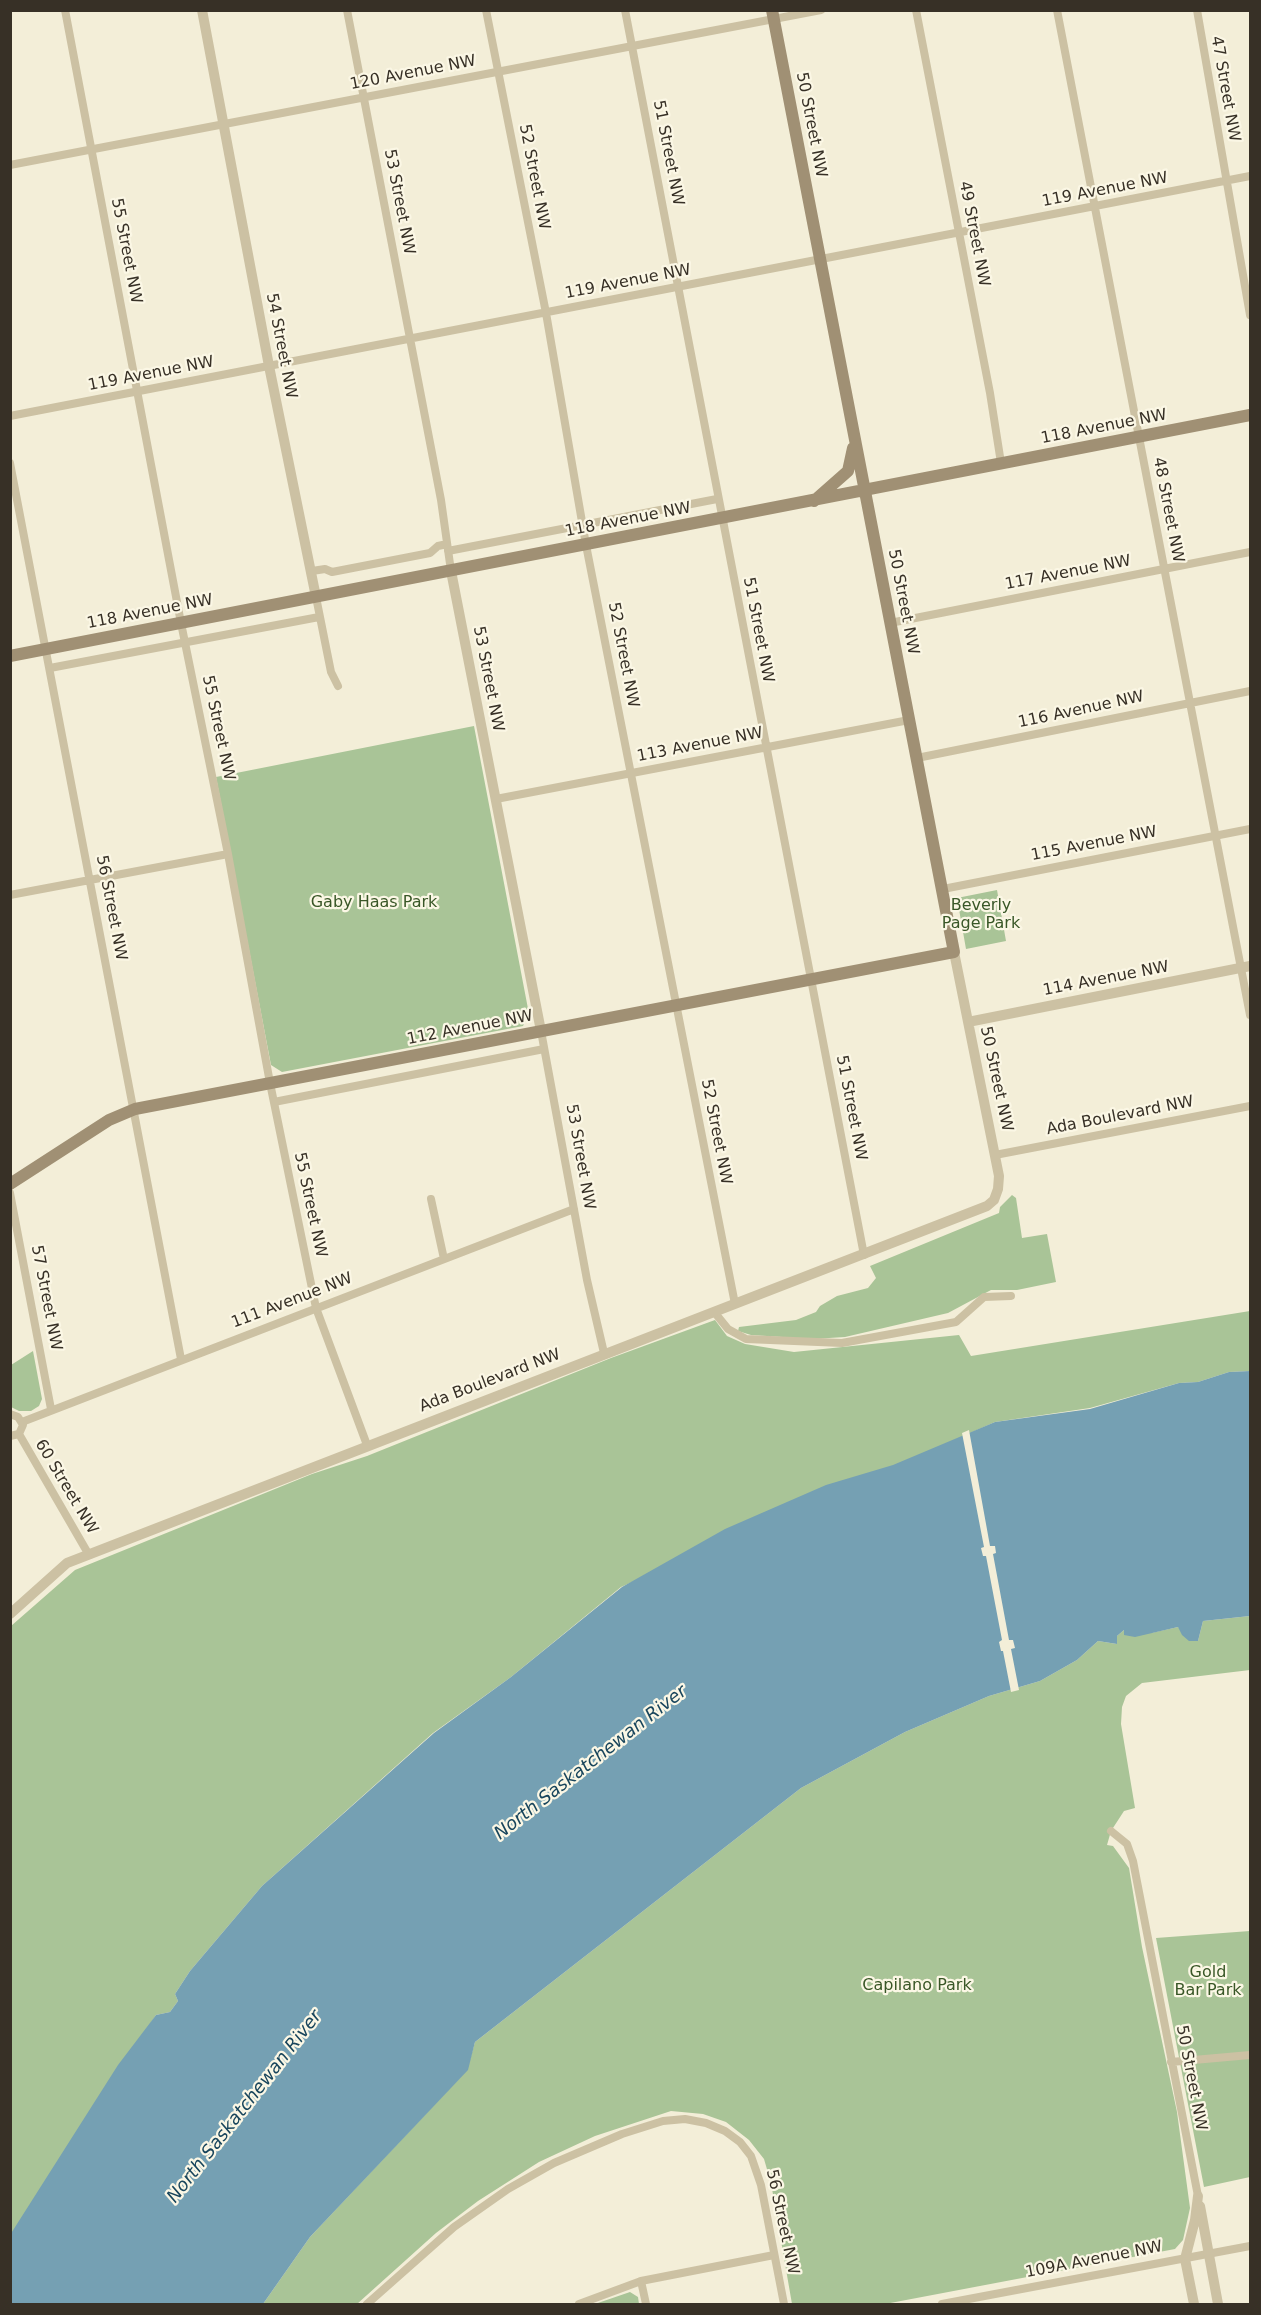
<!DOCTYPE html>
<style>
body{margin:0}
#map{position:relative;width:1261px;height:2315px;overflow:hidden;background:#f3eed8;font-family:"DejaVu Sans",sans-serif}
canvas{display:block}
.frame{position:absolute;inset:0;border:12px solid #373026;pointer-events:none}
</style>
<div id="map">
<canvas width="1261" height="2315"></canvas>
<div class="frame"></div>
</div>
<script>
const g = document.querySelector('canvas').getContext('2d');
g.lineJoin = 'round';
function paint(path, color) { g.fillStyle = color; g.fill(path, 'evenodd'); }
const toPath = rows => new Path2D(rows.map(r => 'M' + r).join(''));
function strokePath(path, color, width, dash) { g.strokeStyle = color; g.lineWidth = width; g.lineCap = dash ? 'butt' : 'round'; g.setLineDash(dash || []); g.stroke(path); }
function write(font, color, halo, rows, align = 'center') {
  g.font = font + ' "DejaVu Sans",sans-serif'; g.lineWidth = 4.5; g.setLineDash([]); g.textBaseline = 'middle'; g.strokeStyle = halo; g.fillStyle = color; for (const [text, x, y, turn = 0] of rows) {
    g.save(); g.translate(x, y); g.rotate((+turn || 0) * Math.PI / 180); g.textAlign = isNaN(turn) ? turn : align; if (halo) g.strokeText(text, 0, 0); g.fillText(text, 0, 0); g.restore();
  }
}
paint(toPath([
 [474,726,529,1014,523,1026,282,1072,271,1065,216,777],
 [997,890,1006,941,966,949,957,898],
 [1012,1195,1016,1198,1022,1238,1047,1234,1056,1282,1017,1290,991,1290,948,1313,845,1337,813,1339,751,1335,738,1331,739,1327,796,1320,816,1312,820,1306,837,1296,868,1288,876,1278,870,1266,999,1213,1000,1207],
 [1250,1311,1250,1371,1229,1372,1198,1382,1179,1383,1090,1408,995,1422,621,1587,511,1677,433,1733,262,1886,190,1971,175,1994,178,2001,170,2012,156,2015,11,2235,11,1626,75,1570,312,1474,367,1456,611,1358,715,1320,727,1336,745,1344,794,1352,959,1335,971,1356],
 [33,1351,42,1399,39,1406,31,1411,19,1411,11,1407,11,1365],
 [1250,1616,1250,1670,1142,1683,1126,1696,1122,1707,1121,1724,1135,1808,1124,1811,1111,1831,1107,1845,1113,1846,1129,1868,1142,1947,1177,2112,1190,2208,1183,2240,1175,2249,885,2304,792,2304,771,2183,764,2159,749,2140,726,2122,703,2114,671,2111,595,2136,539,2162,478,2201,436,2233,357,2304,263,2304,310,2237,467,2070,475,2042,801,1788,905,1732,989,1696,1040,1681,1077,1660,1098,1641,1117,1644,1117,1636,1124,1630,1151,1633,1178,1627,1198,1641,1203,1621],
 [1250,1931,1250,2177,1204,2187,1156,1938],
 [630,2292,638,2297,639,2304,595,2304]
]), '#a9c497');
paint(toPath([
 [1250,1371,1250,1616,1203,1621,1198,1641,1189,1641,1182,1635,1178,1627,1135,1637,1124,1635,1124,1630,1117,1636,1117,1644,1098,1641,1077,1660,1040,1681,989,1696,905,1732,801,1788,475,2042,468,2070,310,2237,263,2304,11,2304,10,2235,118,2065,156,2015,170,2012,178,2001,175,1994,190,1971,262,1886,434,1733,511,1677,622,1587,725,1529,826,1485,893,1465,995,1422,1090,1409,1179,1383,1198,1382,1229,1372]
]), '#75a0b3');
paint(toPath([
 [969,1430,990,1546,995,1546,996,1553,993,1554,1009,1640,1013,1640,1015,1648,1011,1649,1019,1690,1011,1692,1003,1651,1001,1651,999,1642,1002,1640,986,1556,983,1556,981,1548,984,1547,962,1433]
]), '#f3eed8');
strokePath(toPath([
 [65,10,181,623,228,854,270,1083,316,1308,367,1445],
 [347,10,441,500,451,571],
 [486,10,546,313,586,545,735,1304],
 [625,10,864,1255],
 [916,10,990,393,1001,463],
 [1057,10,1250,1015],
 [1197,10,1250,315],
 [10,165,821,10],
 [10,416,1250,176],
 [10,463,181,1359],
 [448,551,717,499],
 [312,571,325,569,332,572,430,553,438,546,447,544],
 [316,597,331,672,338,686],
 [890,623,1250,552],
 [50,668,319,617],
 [917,758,1250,691],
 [496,799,909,720],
 [943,889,1250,829],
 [10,895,228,854],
 [541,1031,587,1280,604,1353],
 [274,1102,544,1049],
 [995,1155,1250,1106],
 [10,1193,51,1409],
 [431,1199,444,1259],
 [715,1313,728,1329,746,1339,842,1343,956,1322,984,1297,1011,1296],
 [10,1414,18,1417,23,1425,19,1434,10,1436],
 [22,1422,574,1209],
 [19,1434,89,1555],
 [1111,1831,1127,1844,1133,1861,1198,2196],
 [1171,2062,1250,2055],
 [641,2281,646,2304],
 [367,2304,454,2227,508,2189,554,2163,622,2134,663,2121,685,2119,706,2123,725,2131,740,2142,751,2156,761,2185,784,2304],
 [579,2304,641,2281,774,2255],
 [942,2304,1250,2246]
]), '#ccc1a3', 8);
strokePath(toPath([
 [202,10,269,366,316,597],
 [451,571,541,1031],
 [968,1022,1250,966],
 [10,1614,67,1563,987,1206,994,1200,998,1189,999,1176,954,952],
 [1200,2206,1218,2304],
 [1194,2304,1185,2259,1195,2220,1198,2196]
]), '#ccc1a3', 10);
strokePath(toPath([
 [814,501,848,471,853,448],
 [10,656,1250,415],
 [10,1184,109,1120,135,1109,954,952,772,10]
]), '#a09074', 12);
write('16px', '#373026', '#fbf7e5', [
 ["120 Avenue NW",413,73,-11],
 ["47 Street NW",1225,89,80],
 ["50 Street NW",811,125,79],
 ["51 Street NW",668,153,79],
 ["52 Street NW",534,177,79],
 ["119 Avenue NW",1105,190,-11],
 ["53 Street NW",399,202,79],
 ["49 Street NW",974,234,79],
 ["55 Street NW",126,251,79],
 ["119 Avenue NW",628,282,-11],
 ["54 Street NW",281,346,79],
 ["119 Avenue NW",151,374,-11],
 ["118 Avenue NW",1104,427,-11],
 ["48 Street NW",1168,510,79],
 ["118 Avenue NW",628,520,-11],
 ["117 Avenue NW",1068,573,-11],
 ["50 Street NW",903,602,79],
 ["118 Avenue NW",150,612,-11],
 ["51 Street NW",758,630,79],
 ["52 Street NW",623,655,79],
 ["53 Street NW",488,679,79],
 ["116 Avenue NW",1081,710,-12],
 ["55 Street NW",218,728,78],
 ["113 Avenue NW",700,745,-11],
 ["115 Avenue NW",1094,844,-11],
 ["56 Street NW",111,908,79],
 ["114 Avenue NW",1106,979,-11],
 ["112 Avenue NW",470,1028,-11],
 ["50 Street NW",996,1079,78],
 ["51 Street NW",851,1108,79],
 ["Ada Boulevard NW",1120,1116,-11],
 ["52 Street NW",716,1132,79],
 ["53 Street NW",580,1157,80],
 ["55 Street NW",310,1205,78],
 ["57 Street NW",46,1298,79],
 ["111 Avenue NW",292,1301,-21],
 ["Ada Boulevard NW",490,1381,-21],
 ["60 Street NW",66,1487,59],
 ["50 Street NW",1191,2078,79],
 ["56 Street NW",782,2222,78],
 ["109A Avenue NW",1094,2260,-11]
]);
write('16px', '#395727', '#fbf7e5', [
 ["Gaby Haas Park",374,903],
 ["Beverly",981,906],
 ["Page Park",981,924],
 ["Gold",1208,1973],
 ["Bar Park",1208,1991],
 ["Capilano Park",917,1986]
]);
write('italic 18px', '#18455c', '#fbf7e5', [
 ["North Saskatchewan River",591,1763,-38],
 ["North Saskatchewan River",245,2107,-52]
]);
</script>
